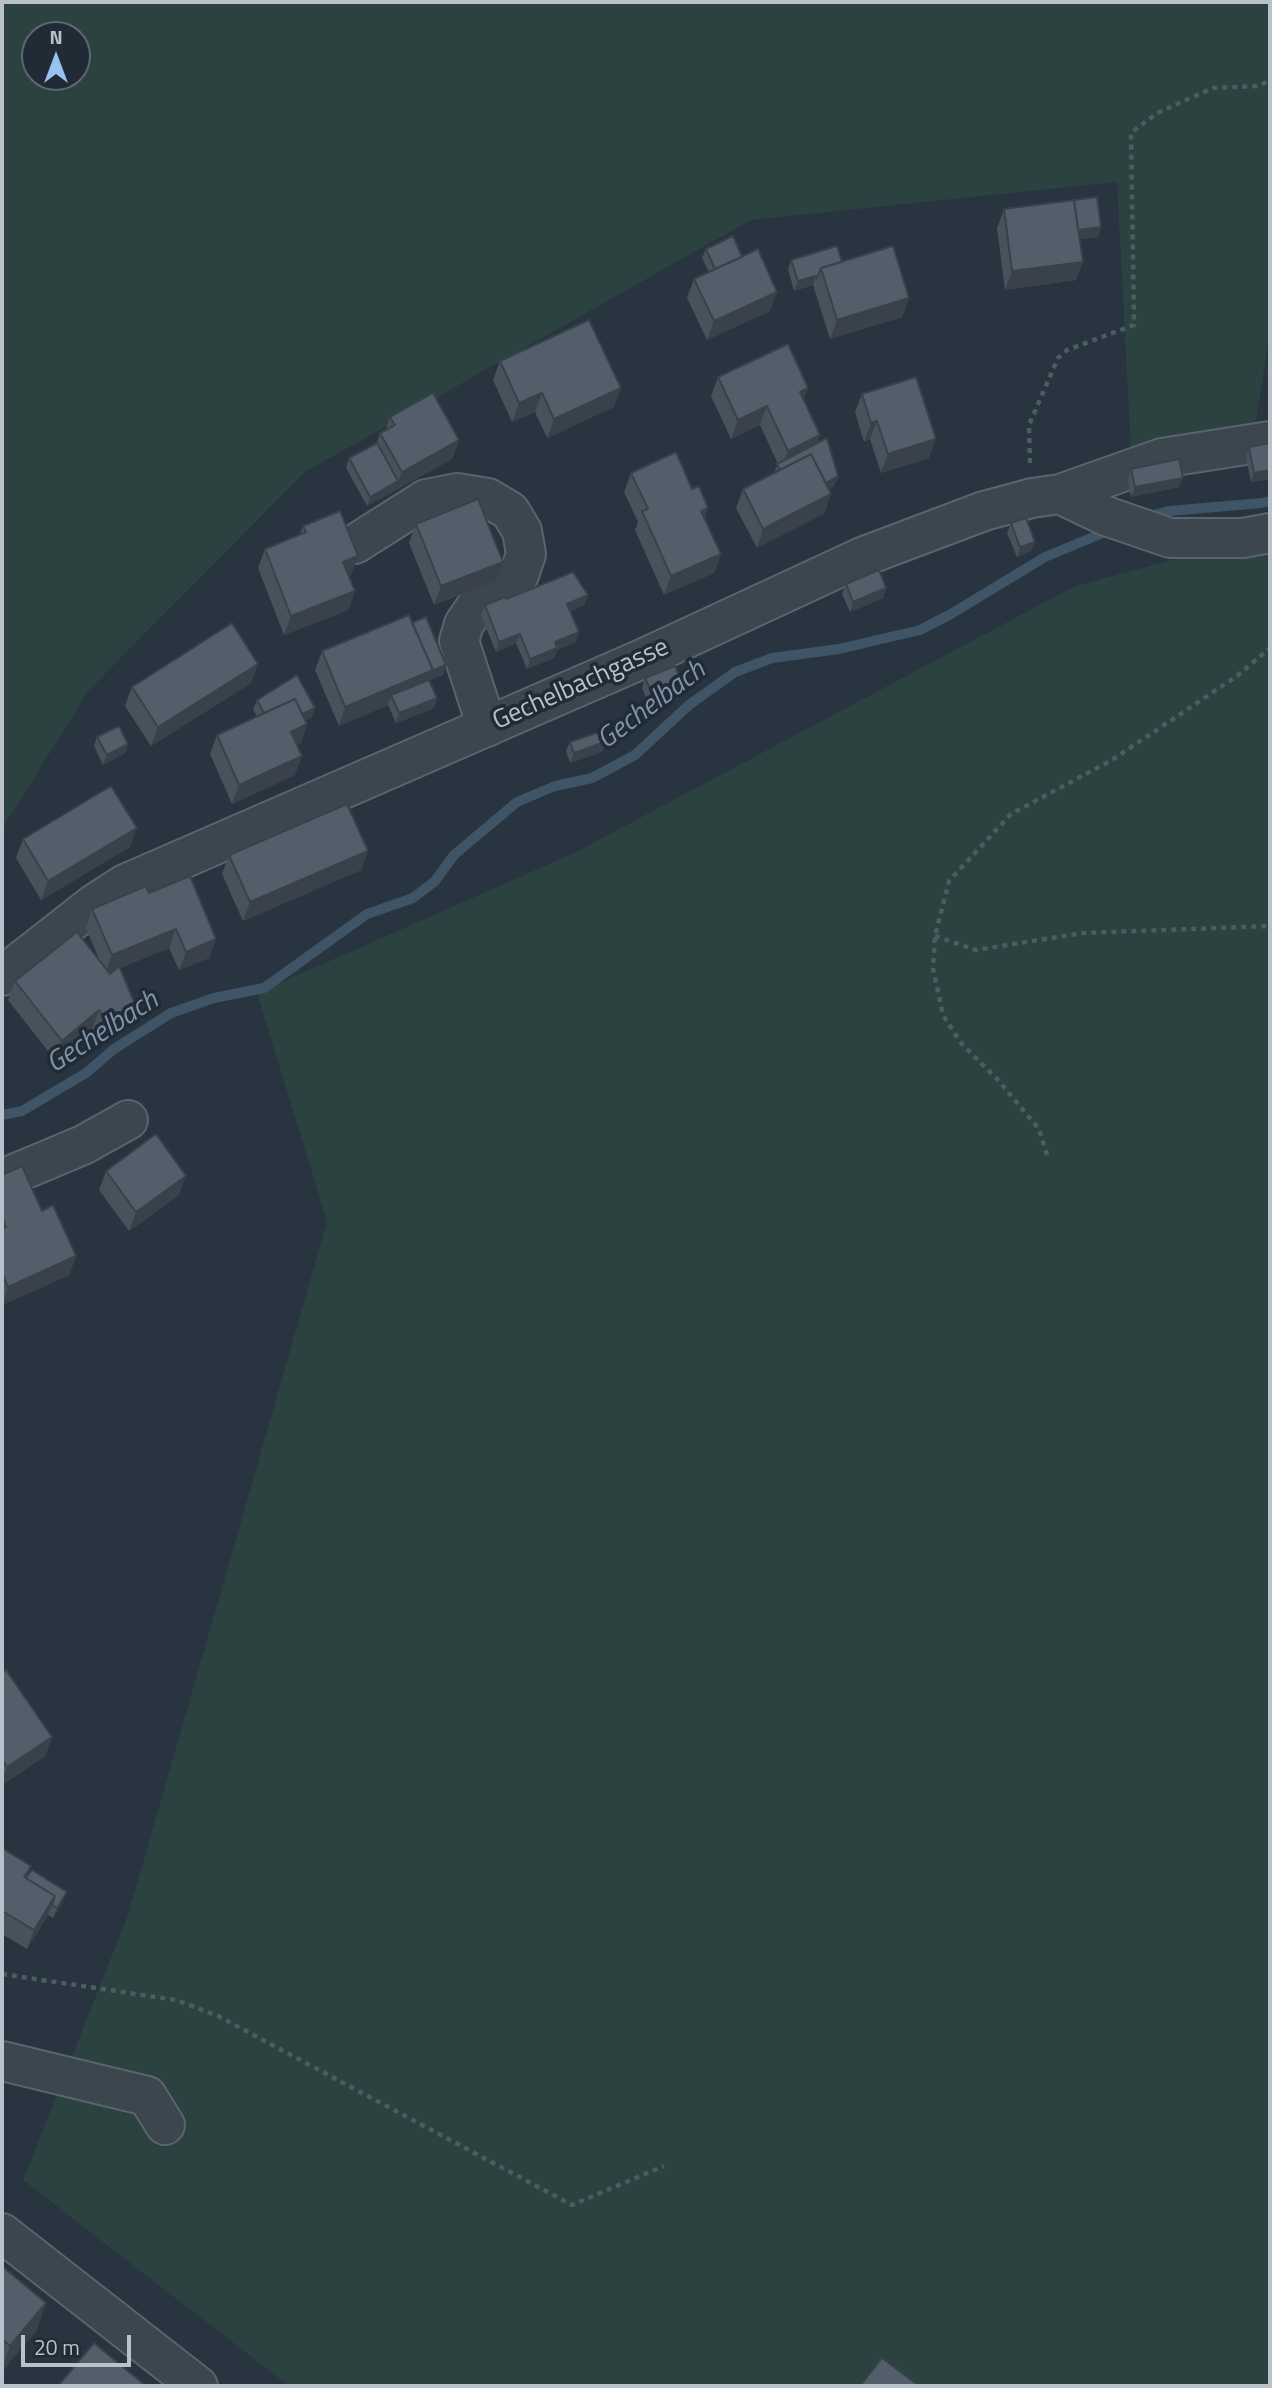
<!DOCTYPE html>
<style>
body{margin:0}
#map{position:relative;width:1272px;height:2388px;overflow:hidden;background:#28343f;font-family:"Titillium Web",sans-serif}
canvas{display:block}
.frame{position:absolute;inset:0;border:4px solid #b9c1ca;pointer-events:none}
.north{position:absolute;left:21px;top:21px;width:70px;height:70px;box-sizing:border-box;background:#212b35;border:2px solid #5e6771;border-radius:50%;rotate:0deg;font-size:19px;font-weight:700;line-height:28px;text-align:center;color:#b9c1ca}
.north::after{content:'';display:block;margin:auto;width:24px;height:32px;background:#98c2f0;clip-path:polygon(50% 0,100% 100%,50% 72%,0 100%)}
.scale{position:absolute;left:21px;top:2335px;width:110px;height:32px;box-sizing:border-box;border:4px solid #b9c1ca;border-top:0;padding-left:9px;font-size:21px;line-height:24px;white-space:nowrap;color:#b9c1ca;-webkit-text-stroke:5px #212b35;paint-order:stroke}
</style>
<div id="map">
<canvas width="1272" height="2388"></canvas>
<div class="frame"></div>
<div class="north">N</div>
<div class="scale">20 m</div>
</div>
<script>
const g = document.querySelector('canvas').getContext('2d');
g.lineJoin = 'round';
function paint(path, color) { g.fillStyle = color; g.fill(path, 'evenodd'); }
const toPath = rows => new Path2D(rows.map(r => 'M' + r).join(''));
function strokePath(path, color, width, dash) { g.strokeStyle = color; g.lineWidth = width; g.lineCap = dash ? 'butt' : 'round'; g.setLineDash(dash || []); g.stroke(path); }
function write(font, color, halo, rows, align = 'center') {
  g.font = font + ' "Titillium Web",sans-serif'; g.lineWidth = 7; g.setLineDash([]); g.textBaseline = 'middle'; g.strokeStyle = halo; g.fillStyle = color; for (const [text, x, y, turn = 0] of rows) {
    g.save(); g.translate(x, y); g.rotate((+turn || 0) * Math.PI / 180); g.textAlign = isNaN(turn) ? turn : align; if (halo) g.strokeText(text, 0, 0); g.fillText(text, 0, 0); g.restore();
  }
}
paint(toPath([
 [2,2,1270,2,1270,333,1255,426,1131,451,1117,182,751,220,305,472,89,690,2,829],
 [35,35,77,35,77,77,35,77],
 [1270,534,1270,2386,289,2386,23,2180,128,1915,327,1222,257,993,574,853,1075,586]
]), '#2b4241');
strokePath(toPath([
 [1145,518,1169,511,1262,503,1270,501],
 [2,1115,22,1111,86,1073,114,1049,171,1013,214,998,264,988,367,914,413,898,435,881,454,855,517,802,555,786,592,778,635,755,689,705,735,672,772,658,839,649,920,630,951,614,1045,557,1110,530]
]), '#405467', 10);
const minor = toPath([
 [1060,494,1106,516,1170,538,1243,538,1270,533],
 [355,544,426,499,457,493,488,498,510,511,522,531,526,554,519,575,505,587,477,605,464,624,459,641,487,727],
 [2,976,94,904,125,884,642,659,862,557,984,511,1032,498,1060,494,1162,458,1270,441],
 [2,1179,83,1145,128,1120],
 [2,2061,147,2096,165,2125],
 [2,2233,198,2386]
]);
strokePath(minor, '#5a646d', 42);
strokePath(toPath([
 [1030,463,1029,425,1058,358,1067,350,1134,325,1131,133,1157,113,1213,88,1257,86,1270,81],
 [935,936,976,950,1083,933,1270,926],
 [1047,1155,1039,1129,998,1080,961,1043,943,1015,933,969,935,936,949,881,1011,814,1112,760,1237,676,1270,648],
 [2,1974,176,2000,218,2016,572,2205,664,2166]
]), '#4a5e5f', 4.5, [5, 5]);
strokePath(minor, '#3c464f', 38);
paint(toPath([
 [1004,209,1098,237,1079,239,1076,280,1005,290,997,228],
 [706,249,742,257,770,311,707,340,687,298,694,279,709,272,702,258],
 [791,260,842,262,909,298,902,317,830,339,813,285,794,291,788,269],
 [500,361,614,407,547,438,535,412,512,422,493,380],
 [718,377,803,400,816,444,838,476,834,486,829,489,825,513,757,548,736,508,743,489,774,472,778,464,760,425,731,439,711,396],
 [862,394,929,458,881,473,870,439,864,442,855,412],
 [390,417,459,440,452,459,367,506,346,468,349,458,377,443,380,433,385,431],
 [1270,443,1270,479,1251,482,1246,457,1249,447],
 [1131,469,1179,487,1131,497,1128,479],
 [631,473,692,489,708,508,704,519,721,554,714,573,664,595,635,530,638,522,624,492],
 [1011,523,1031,551,1017,557,1007,533],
 [416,524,496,581,434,605,409,543],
 [303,526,358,556,351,575,349,575,355,591,348,610,284,635,258,568,265,549,300,534],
 [846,584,886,588,883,598,850,612,842,594],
 [588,595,584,605,570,611,579,632,575,642,557,650,554,658,527,669,516,643,496,652,481,615,485,605,506,599],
 [412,623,446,665,443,675,429,680,437,698,434,708,396,723,388,705,339,726,315,670,322,651],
 [258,664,251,683,151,746,125,706,132,687],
 [645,678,684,688,681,697,651,710,642,688],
 [257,700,315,708,311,718,306,720,307,724,301,743,297,745,295,775,232,804,210,754,217,735,257,716,253,710],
 [97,737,128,744,125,753,103,765,94,746],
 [570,742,605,742,602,752,570,763,566,751],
 [23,839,130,847,41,900,16,858],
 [368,851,361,870,243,921,222,874,229,855],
 [149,893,216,939,209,958,179,970,169,948,120,968,135,1004,128,1023,101,1044,92,1029,55,1060,8,1000,15,981,99,959,86,928,92,909],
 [106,1171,179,1195,129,1231,99,1190],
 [2,1175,42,1211,76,1256,69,1275,2,1305],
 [2,1673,52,1737,45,1756,2,1785],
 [2,1848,31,1866,27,1877,63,1901,53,1918,48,1915,27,1949,2,1934],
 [2,2266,46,2303,36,2331,2,2371]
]), '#47525b');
paint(toPath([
 [1101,227,1098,237,1070,241,1074,231],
 [1083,262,1076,280,1005,290,1012,271],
 [816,276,813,285,794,291,798,281],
 [777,292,770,311,707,340,714,321],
 [909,298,902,317,830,339,837,320],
 [621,388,614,407,547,438,554,419],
 [808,388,801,407,800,392],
 [542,393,535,412,512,422,519,403],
 [767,406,760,425,731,439,738,420],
 [877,421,870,439,864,442,871,423],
 [820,435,813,454,781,470,788,451],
 [936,439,929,458,881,473,888,454],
 [459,440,452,459,367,506,370,497,398,481,402,472],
 [1270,470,1270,479,1251,482,1254,473],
 [838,476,834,486,816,496,819,486],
 [1183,478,1179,487,1131,497,1135,487],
 [831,494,825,513,757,548,763,529],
 [708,508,702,527,701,511],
 [1035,542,1031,551,1017,557,1020,547],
 [721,554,714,573,664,595,671,576],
 [358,556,351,575,336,581,343,562],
 [503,562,496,581,434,605,441,586],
 [886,588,883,598,850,612,853,602],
 [355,591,348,610,284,635,291,616],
 [588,595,584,605,564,613,567,604],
 [579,632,575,642,557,650,554,658,527,669,530,659,555,642],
 [520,634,516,643,496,652,499,642],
 [258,664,251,683,151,746,158,727],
 [446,665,443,675,391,695,388,705,339,726,345,707],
 [684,688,681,697,651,710,655,700],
 [437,698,434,708,396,723,399,713],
 [315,708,311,718,293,726,296,717],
 [307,724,301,743,284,751,291,732],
 [605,742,602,752,570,763,574,753],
 [128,744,125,753,103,765,107,755],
 [302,756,295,775,232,804,239,785],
 [137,828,130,847,41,900,48,881],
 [368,851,361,870,243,921,250,902],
 [176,929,169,948,105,974,112,955],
 [216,939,209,958,179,970,186,952],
 [135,1004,128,1023,101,1044,108,1025],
 [99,1010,92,1029,55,1060,62,1041],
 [186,1176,179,1195,129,1231,136,1212],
 [76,1256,69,1275,2,1305,8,1287],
 [52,1737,45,1756,2,1785,2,1781,7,1767],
 [67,1892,63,1901,53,1918,57,1908],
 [55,1896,48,1915,27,1949,34,1930],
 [46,2303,36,2331,2,2371,2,2368,10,2346]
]), '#39424a');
const building = toPath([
 [1097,197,1101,227,1078,230,1074,200,1097,197],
 [1074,200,1083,262,1012,271,1004,209,1074,200],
 [733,236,742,257,715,269,706,249,733,236],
 [837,246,842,262,821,268,817,278,816,276,798,281,791,260,837,246],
 [893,246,909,298,837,320,821,268,893,246],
 [758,249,777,292,714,321,694,279,758,249],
 [589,320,621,388,554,419,542,393,519,403,500,361,589,320],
 [788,344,808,388,800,392,820,435,788,451,767,406,738,420,718,377,788,344],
 [916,377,936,439,888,454,877,421,871,423,862,394,916,377],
 [433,393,459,440,402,472,380,433,395,425,390,417,433,393],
 [827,438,838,476,826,483,811,454,780,470,777,464,827,438],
 [377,443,398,481,370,497,349,458,377,443],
 [1270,443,1270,470,1254,473,1249,447,1270,443],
 [676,452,692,489,699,486,708,508,701,511,721,554,671,576,642,511,648,509,631,473,676,452],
 [811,454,831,494,763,529,743,489,811,454],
 [1179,459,1183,478,1135,487,1131,469,1179,459],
 [478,499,503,562,441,586,416,524,478,499],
 [340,511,358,556,343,562,355,591,291,616,265,549,306,532,303,526,340,511],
 [1026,518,1035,542,1020,547,1011,523,1026,518],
 [879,570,886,588,853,602,846,584,879,570],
 [573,572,588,595,567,604,579,632,555,642,557,648,530,659,520,634,499,642,485,605,505,597,506,599,573,572],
 [409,615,433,670,345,707,322,651,409,615],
 [426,617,446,665,427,673,433,670,412,623,426,617],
 [232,623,258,664,158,727,132,687,232,623],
 [675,666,684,688,655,700,645,678,675,666],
 [297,675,315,708,302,714,295,699,264,713,257,700,297,675],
 [429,680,437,698,399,713,391,695,429,680],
 [295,699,307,724,291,732,302,756,239,785,217,735,295,699],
 [119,726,128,744,107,755,97,737,119,726],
 [602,731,605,742,574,753,570,742,602,731],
 [111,786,137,828,48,881,23,839,111,786],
 [347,804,368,851,250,902,229,855,347,804],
 [190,876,216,939,186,952,176,929,112,955,92,909,146,886,149,893,190,876],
 [77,932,110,974,119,966,135,1004,108,1025,99,1010,62,1041,15,981,77,932],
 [156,1134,186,1176,136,1212,106,1171,156,1134],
 [22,1166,42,1211,53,1205,76,1256,8,1287,2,1273,2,1229,6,1227,2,1217,2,1175,22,1166],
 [6,1670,52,1737,7,1767,2,1759,2,1673,6,1670],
 [2,1848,31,1866,24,1877,55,1896,34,1930,4,1912,2,1915,2,1848],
 [32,1870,67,1892,57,1908,52,1905,55,1896,26,1878,32,1870],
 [2,2266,46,2303,10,2346,2,2339,2,2266],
 [94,2343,146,2386,58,2386,94,2343],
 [882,2358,919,2386,860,2386,882,2358]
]);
paint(building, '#525f6a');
strokePath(building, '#39424a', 2);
write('26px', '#b9c1ca', '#212b35', [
 ["Gechelbachgasse",581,685,-24]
]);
write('italic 28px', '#7c94aa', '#212b35', [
 ["Gechelbach",652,706,-37],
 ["Gechelbach",103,1033,-33]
]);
</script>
